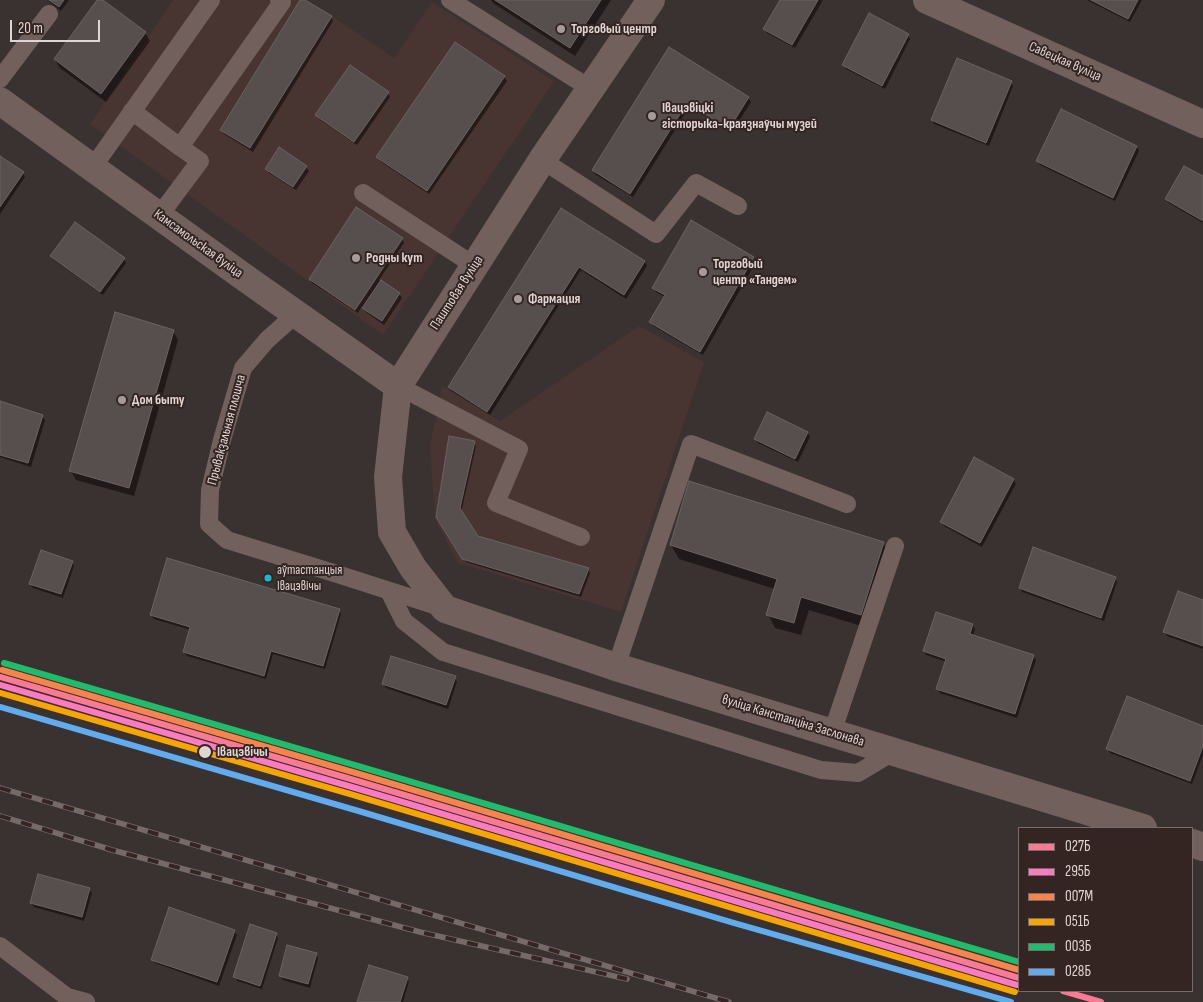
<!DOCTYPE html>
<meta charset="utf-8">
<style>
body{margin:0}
#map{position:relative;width:1203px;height:1002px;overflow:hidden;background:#3a3230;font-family:"Sofia Sans Condensed",sans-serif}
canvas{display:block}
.legend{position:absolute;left:1018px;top:827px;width:175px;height:165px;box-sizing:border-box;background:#342522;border:1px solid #786b69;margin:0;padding:6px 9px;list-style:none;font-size:15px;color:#dfd5d3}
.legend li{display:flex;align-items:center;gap:10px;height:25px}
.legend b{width:25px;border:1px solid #786b69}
.scale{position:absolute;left:10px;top:20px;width:90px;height:22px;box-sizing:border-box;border:2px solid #dfd5d3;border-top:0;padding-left:6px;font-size:15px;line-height:18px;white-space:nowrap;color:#dfd5d3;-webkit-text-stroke:4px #342522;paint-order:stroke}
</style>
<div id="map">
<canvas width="1203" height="1002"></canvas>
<ul class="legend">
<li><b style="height:6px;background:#fe7a93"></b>027Б</li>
<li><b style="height:6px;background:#fe7ac1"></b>295Б</li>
<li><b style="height:6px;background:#f8844c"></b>007М</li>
<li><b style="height:6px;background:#f7a600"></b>051Б</li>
<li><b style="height:6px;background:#20bc6c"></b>003Б</li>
<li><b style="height:6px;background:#60acee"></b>028Б</li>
</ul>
<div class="scale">20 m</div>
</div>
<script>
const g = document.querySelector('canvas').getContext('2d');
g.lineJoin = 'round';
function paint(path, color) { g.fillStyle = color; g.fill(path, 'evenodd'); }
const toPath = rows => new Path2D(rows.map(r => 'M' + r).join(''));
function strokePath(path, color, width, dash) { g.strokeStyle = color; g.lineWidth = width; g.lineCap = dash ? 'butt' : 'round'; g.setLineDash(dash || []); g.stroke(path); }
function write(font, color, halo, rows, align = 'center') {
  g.font = font + ' "Sofia Sans Condensed",sans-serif'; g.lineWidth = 4; g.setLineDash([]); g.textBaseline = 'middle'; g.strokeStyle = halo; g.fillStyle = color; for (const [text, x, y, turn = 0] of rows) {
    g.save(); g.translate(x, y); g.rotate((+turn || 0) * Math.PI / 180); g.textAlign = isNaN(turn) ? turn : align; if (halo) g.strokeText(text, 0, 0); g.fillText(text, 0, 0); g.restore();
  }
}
paint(toPath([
 [173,0,305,0,332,16,394,58,432,2,554,81,383,335,90,124],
 [639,326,704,362,621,612,458,563,435,519,430,446,442,386,500,421]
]), '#483430');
paint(toPath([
 [47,0,69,0,61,11],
 [98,0,100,0,145,33,150,41,106,102,60,68,55,60],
 [302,0,331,17,333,21,253,152,224,134,221,130],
 [491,0,611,0,575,56,493,3],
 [781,0,823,0,795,48,767,33,765,29],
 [1087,0,1142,0,1130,22],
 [908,35,910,39,885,89,846,69,844,65],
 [669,48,748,98,751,102,732,132,690,106,633,197,596,175,593,171],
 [504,77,507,81,429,194,380,161,378,157],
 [1011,82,1013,86,989,146,934,124,932,120],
 [388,93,390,97,357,145,319,119,317,115],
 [1062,111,1137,147,1139,151,1115,201,1040,165,1038,161],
 [0,158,23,173,25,177,0,214],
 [306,167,309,171,296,190,269,173,266,169],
 [1203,178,1203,223,1169,203,1166,199],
 [561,209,645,262,647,266,626,299,581,270,490,415,452,391,449,387],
 [691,222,754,258,756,262,703,355,653,326,651,322,665,297,656,292,654,288],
 [402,239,404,243,379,280,399,293,402,298,384,325,366,312,362,306,358,313,312,283,310,279],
 [52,256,124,259,126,263,103,295,54,260],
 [173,331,178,340,134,496,76,480,71,471],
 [0,403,42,416,45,420,31,467,0,457],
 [768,414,808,433,810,437,798,462,758,443,756,439],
 [474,442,476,446,461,513,477,537,588,569,590,573,581,597,466,562,437,517],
 [1013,479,1016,484,982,547,944,526,941,522],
 [883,543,891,556,868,628,809,610,801,635,775,628,768,614,775,589,679,559,671,545],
 [72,562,74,566,63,598,33,588,30,584],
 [1115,578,1117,582,1104,621,1022,592,1020,588],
 [1203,601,1203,649,1167,636,1164,632],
 [339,610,341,614,325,669,273,654,266,679,187,656,184,652,191,630,154,619,151,615],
 [973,625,975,629,973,636,1033,656,1036,660,1017,718,940,693,938,689,947,662,926,655,924,651],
 [455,678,457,682,448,709,386,688,383,684],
 [1203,727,1203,755,1192,784,1110,753,1108,749],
 [89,889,92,893,84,921,34,907,31,903],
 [234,931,237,935,219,986,155,963,153,959],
 [276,934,278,938,262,989,237,981,235,977],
 [316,954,318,958,310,988,283,980,281,976],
 [407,978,409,982,403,1002,359,1002]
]), '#0007');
const building = toPath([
 [49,0,64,0,59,7,49,0],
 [97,0,103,0,146,32,101,94,54,59,97,0],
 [300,0,305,0,332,16,250,148,220,130,300,0],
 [495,0,601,0,570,48,495,0],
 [780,0,818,0,792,45,763,29,780,0],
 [1091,0,1138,0,1128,19,1091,0],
 [869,13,909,34,882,86,842,65,869,13],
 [455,42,505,76,427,191,376,157,455,42],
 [669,47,749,97,729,129,687,103,630,194,592,170,669,47],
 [957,58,1012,81,986,143,931,120,957,58],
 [350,65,389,92,354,142,315,115,350,65],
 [1061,109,1137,146,1113,198,1036,161,1061,109],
 [279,147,307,166,293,187,265,169,279,147],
 [0,156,24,172,0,207,0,156],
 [1184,166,1203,176,1203,221,1165,199,1184,166],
 [356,207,403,238,355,310,309,279,356,207],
 [561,208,645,261,624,295,579,267,487,412,448,387,561,208],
 [691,220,754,257,700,352,649,322,665,295,652,288,691,220],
 [75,222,125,258,100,292,50,256,75,222],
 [381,280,400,293,382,321,362,308,381,280],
 [115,312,174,330,129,488,69,471,115,312],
 [0,401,43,415,28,463,0,455,0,401],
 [767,412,808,432,795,459,754,439,767,412],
 [449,436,475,441,460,508,478,536,589,568,579,594,462,559,436,517,449,436],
 [974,457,1014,479,980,543,940,522,974,457],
 [689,481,884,542,861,615,801,597,794,623,766,615,777,579,670,545,689,481],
 [1033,547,1116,577,1101,618,1019,588,1033,547],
 [41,550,73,561,61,594,29,584,41,550],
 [167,558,340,609,323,666,271,651,264,676,183,652,190,627,150,615,167,558],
 [1178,591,1203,600,1203,646,1163,632,1178,591],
 [936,612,973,624,970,634,1034,655,1015,714,936,689,946,659,923,651,936,612],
 [391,656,456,676,446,705,382,684,391,656],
 [1127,696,1203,726,1203,746,1190,781,1106,749,1127,696],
 [38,874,90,888,82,917,30,903,38,874],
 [169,907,235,930,217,982,151,960,169,907],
 [250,924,277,933,260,986,233,977,250,924],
 [287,945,317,953,308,984,279,976,287,945],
 [369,965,408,977,400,1002,357,1002,369,965]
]);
paint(building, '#564f4d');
strokePath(building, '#6a6362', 1);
strokePath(toPath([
 [450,0,591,89],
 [0,79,49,14],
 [132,111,180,147,282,2,279,0],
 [542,160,656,234,696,183,738,206],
 [93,167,211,0],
 [363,193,475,266],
 [159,216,200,161,180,147],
 [296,314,267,340,243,368,222,440,210,490,209,524,227,540,334,573,443,608],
 [398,386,519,449,496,503,581,537],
 [389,591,404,621,443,652,821,770,858,773,893,752],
 [616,667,691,444,847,504],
 [832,733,895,546],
 [0,946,67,997,86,1002]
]), '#71605c', 18);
strokePath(toPath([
 [651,0,542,160,398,386,388,477,392,532,413,568,445,609,616,667,1143,828],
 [927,0,1203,124],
 [0,101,241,275,398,386],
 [1192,843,1203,847]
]), '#71605c', 28);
const rail = toPath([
 [0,788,729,1002],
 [0,816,112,850,420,932,627,979]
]);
strokePath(rail, '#766a68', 5.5);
strokePath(rail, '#342522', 4, [11]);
strokePath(toPath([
 [0,677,354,780,1019,978],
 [1063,991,1101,1002]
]), '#fe7a93', 6);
strokePath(toPath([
 [0,685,352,787,1017,985]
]), '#fe7ac1', 6);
strokePath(toPath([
 [2,670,356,773,1019,970]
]), '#f8844c', 6);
strokePath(toPath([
 [0,693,350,794,1015,992]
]), '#f7a600', 6);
strokePath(toPath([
 [4,663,358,766,1019,962]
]), '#20bc6c', 6);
strokePath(toPath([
 [0,707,362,812,731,922,1011,1002]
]), '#60acee', 6);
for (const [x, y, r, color] of [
 [561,29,5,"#a59c9a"],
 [652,116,5,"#a59c9a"],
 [356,258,5,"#a59c9a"],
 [703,272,5,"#a59c9a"],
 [518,299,5,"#a59c9a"],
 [122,400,5,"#a59c9a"],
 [268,578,4.5,"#1ab6d8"],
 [205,752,7,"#dfd5d3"]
]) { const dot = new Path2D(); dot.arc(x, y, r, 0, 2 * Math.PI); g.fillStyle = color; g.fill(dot); strokePath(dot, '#342522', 2); }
write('13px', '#dfd5d3', '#342522', [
 ["аўтастанцыя",277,571],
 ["Івацэвічы",277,587]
], 'left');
write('bold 14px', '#dfd5d3', '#342522', [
 ["Торговый центр",571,29],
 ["Івацэвіцкі",662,108],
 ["гісторыка-краязнаўчы музей",662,124],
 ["Родны кут",366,258],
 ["Торговый",713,264],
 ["центр «Тандем»",713,280],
 ["Фармация",528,299],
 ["Дом быту",132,400]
], 'left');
write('14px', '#dfd5d3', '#342522', [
 ["Савецкая вуліца",1065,62,24],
 ["Камсамольская вуліца",198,244,36],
 ["Паштовая вуліца",457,293,-57],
 ["Прывакзальная плошча",227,430,-75],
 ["вуліца Канстанціна Заслонава",793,721,17]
]);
write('bold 14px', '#dfd5d3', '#342522', [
 ["Івацэвічы",217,752]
], 'left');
</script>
